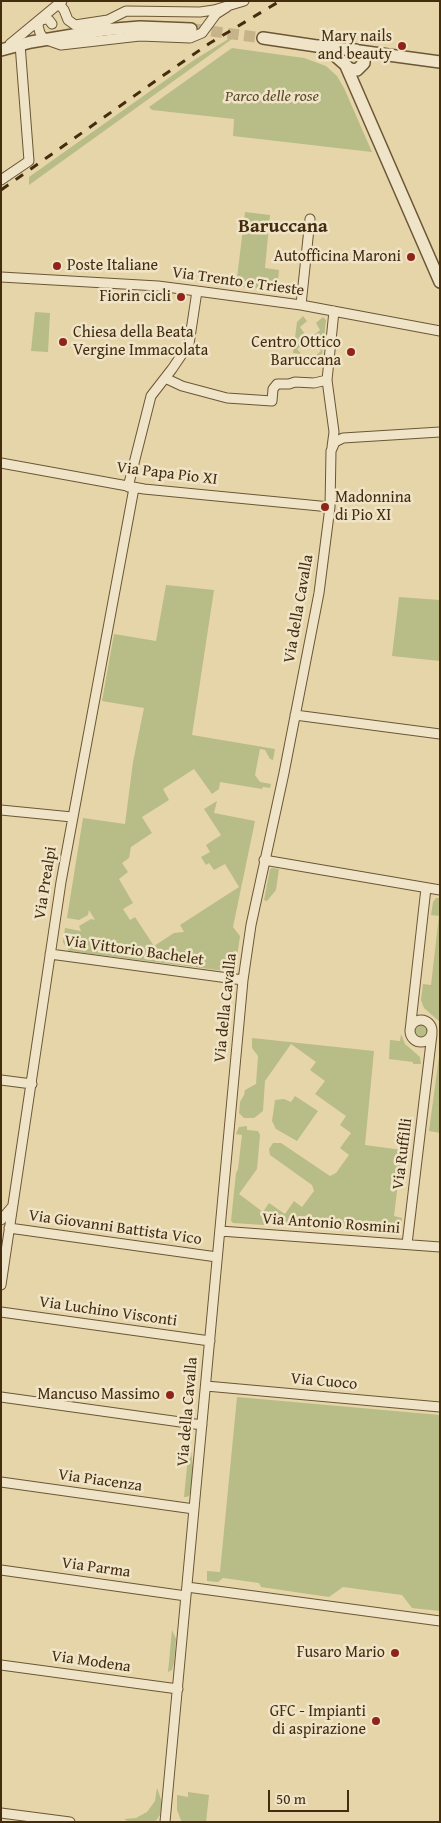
<!DOCTYPE html>
<style>
body{margin:0}
#map{position:relative;width:441px;height:1823px;overflow:hidden;background:#e6d5a9;font-family:"Gentium Book Plus",serif}
canvas{display:block}
.frame{position:absolute;inset:0;border:2px solid #442c0f;pointer-events:none}
.scale{position:absolute;left:268px;top:1790px;width:81px;height:22px;box-sizing:border-box;border:2px solid #442c0f;border-top:0;padding-left:6px;font-size:15px;line-height:18px;white-space:nowrap;color:#442c0f;-webkit-text-stroke:4px #efe4c7;paint-order:stroke}
</style>
<div id="map">
<canvas width="441" height="1823"></canvas>
<div class="frame"></div>
<div class="scale">50 m</div>
</div>
<script>
const g = document.querySelector('canvas').getContext('2d');
g.lineJoin = 'round';
function paint(path, color) { g.fillStyle = color; g.fill(path, 'evenodd'); }
const toPath = rows => new Path2D(rows.map(r => 'M' + r).join(''));
function strokePath(path, color, width, dash) { g.strokeStyle = color; g.lineWidth = width; g.lineCap = dash ? 'butt' : 'round'; g.setLineDash(dash || []); g.stroke(path); }
function write(font, color, halo, rows, align = 'center') {
  g.font = font + ' "Gentium Book Plus",serif'; g.lineWidth = 5; g.setLineDash([]); g.textBaseline = 'middle'; g.strokeStyle = halo; g.fillStyle = color; for (const [text, x, y, turn = 0] of rows) {
    g.save(); g.translate(x, y); g.rotate((+turn || 0) * Math.PI / 180); g.textAlign = isNaN(turn) ? turn : align; if (halo) g.strokeText(text, 0, 0); g.fillText(text, 0, 0); g.restore();
  }
}
paint(toPath([
 [230,38,232,39,29,185,29,177,194,60],
 [232,48,304,58,326,66,337,76,344,88,372,152,233,136,234,119,152,110,149,107],
 [245,212,270,215,265,268,279,270,277,291,236,286],
 [35,312,50,313,48,352,31,351],
 [303,316,307,321,300,327,306,336,300,340,303,344,297,349,301,354,293,353,297,322],
 [323,317,326,320,322,356,315,356,321,351,314,342,317,339,314,335,320,330,316,323],
 [166,585,214,590,192,735,275,749,273,760,270,759,265,750,260,749,255,775,260,782,271,784,270,788,263,787,262,789,220,782,219,789,212,794,194,769,163,789,169,800,142,817,152,833,131,847,129,858,122,863,128,872,119,879,133,903,123,909,130,920,135,917,154,946,174,933,184,932,180,925,239,887,225,864,214,870,209,863,206,865,201,857,210,852,206,845,221,835,204,809,217,801,214,813,255,821,233,927,240,936,236,964,225,971,69,951,63,942,65,928,81,931,79,926,91,919,95,920,89,910,88,915,79,920,67,918,83,818,125,824,133,762,144,708,102,701,114,634,156,641],
 [399,597,440,600,440,661,392,656],
 [272,868,279,869,276,890,267,901,264,900,270,869],
 [436,898,440,898,440,1022,424,1008,421,1000,423,984,431,985,439,916,431,915,433,902],
 '413 1031a8 8 0 1 1 16 0a8 8 0 1 1-16 0Z',
 [401,1034,405,1044,420,1057,421,1064,413,1064,413,1062,389,1059,390,1040,400,1041],
 [252,1038,374,1051,365,1145,402,1150,394,1216,402,1218,400,1232,397,1235,345,1231,341,1223,301,1220,295,1227,233,1223,231,1221,236,1173,238,1169,242,1135,236,1134,239,1127,247,1126,247,1130,258,1131,260,1135,257,1169,239,1194,263,1212,269,1203,285,1214,294,1201,302,1207,314,1191,312,1185,270,1155,269,1149,273,1143,281,1143,330,1176,336,1173,349,1155,340,1148,351,1133,340,1125,346,1116,315,1094,325,1081,310,1070,316,1062,291,1044,265,1081,263,1111,254,1118,244,1118,239,1113,240,1102,244,1095,245,1090,256,1084,258,1056,252,1048],
 [440,1049,440,1133,429,1131],
 [295,1096,318,1111,297,1141,276,1129,272,1121,275,1100,284,1099,291,1102],
 [237,1397,440,1415,440,1611,412,1608,402,1595,343,1587,329,1597,261,1587,259,1583,223,1578,218,1582,207,1581,207,1571,220,1572],
 [189,1447,191,1451,193,1468,191,1491,189,1496,186,1497,184,1497],
 [172,1630,176,1639,174,1662,172,1670,168,1672],
 [157,1788,162,1802,160,1815,155,1822,129,1822,124,1819,136,1818,147,1812,155,1801],
 [188,1792,209,1795,206,1822,182,1822,180,1818,177,1810,177,1795,188,1797]
]), '#b8bc86');
strokePath(toPath([
 [195,29,263,38]
]), '#c6b38a', 11, [11, 5.5]);
const minor = toPath([
 [59,4,64,10,68,20,75,25,108,20,126,11,200,12,214,10,244,1],
 [52,24,49,20,45,19,39,21,38,26,40,33,44,39,61,45,140,36,190,38,202,33,216,14,227,7],
 [10,44,62,1],
 [1,180,29,161,20,44],
 [1,277,158,286,197,291,301,305,440,331],
 [301,305,310,219],
 [165,378,182,386,227,398,272,401,273,389,277,384,289,384,295,382,314,383,327,380,334,311],
 [327,380,334,432,332,447],
 [1,463,144,489,330,507],
 [128,487,151,396,172,369,189,344,197,291],
 [295,715,440,734],
 [1,810,72,817],
 [264,860,440,890],
 [50,954,243,980],
 '410 1031a11 11 0 1 1 22 0a11 11 0 1 1-22 0Z',
 [410,1031,426,888],
 [1,1080,32,1084],
 [1,1220,12,1207],
 [9,1228,217,1257],
 [220,1231,440,1247],
 [407,1244,432,1034],
 [1,1285,61,882,134,488],
 [1,1312,210,1341],
 [206,1386,440,1407],
 [1,1397,202,1425],
 [1,1482,194,1509],
 [1,1570,186,1596],
 [187,1587,440,1621],
 [1,1665,178,1689],
 [1,1813,70,1822],
 [165,1822,243,980,251,925,284,773,319,593,330,507,331,451,335,442,343,438,440,432]
]);
const tertiary = toPath([
 [263,38,330,48,356,50,364,56,364,63,357,70,350,69,332,53,318,46],
 [1,50,31,42,103,30,140,27,191,29],
 [359,51,440,62],
 [346,66,440,282]
]);
strokePath(minor, '#6c5636', 11);
strokePath(tertiary, '#6c5636', 14);
strokePath(minor, '#efe4c7', 9);
strokePath(tertiary, '#efe4c7', 11);
strokePath(toPath([
 [1,190,161,77,210,43,280,1]
]), '#442c0f', 3, [9, 9]);
for (const [x, y, r, color] of [
 [402,46,5,"#8f2418"],
 [411,257,5,"#8f2418"],
 [57,266,5,"#8f2418"],
 [181,297,5,"#8f2418"],
 [63,342,5,"#8f2418"],
 [351,352,5,"#8f2418"],
 [325,507,5,"#8f2418"],
 [170,1395,5,"#8f2418"],
 [395,1653,5,"#8f2418"],
 [376,1721,5,"#8f2418"]
]) { const dot = new Path2D(); dot.arc(x, y, r, 0, 2 * Math.PI); g.fillStyle = color; g.fill(dot); strokePath(dot, '#efe4c7', 2); }
write('16px', '#442c0f', '#efe4c7', [
 ["Mary nails",392,37],
 ["and beauty",392,55],
 ["Autofficina Maroni",401,257],
 ["Poste Italiane",67,266,"left"],
 ["Fiorin cicli",171,297],
 ["Chiesa della Beata",73,333,"left"],
 ["Vergine Immacolata",73,351,"left"],
 ["Centro Ottico",341,343],
 ["Baruccana",341,361],
 ["Madonnina",335,498,"left"],
 ["di Pio XI",335,516,"left"],
 ["Mancuso Massimo",160,1395],
 ["Fusaro Mario",385,1653],
 ["GFC - Impianti",366,1712],
 ["di aspirazione",366,1730]
], 'right');
write('italic 16px', '#5b4927', '#efe4c7', [
 ["Parco delle rose",272,97]
]);
write('16px', '#442c0f', '#efe4c7', [
 ["Via Trento e Trieste",238,282,8],
 ["Via Papa Pio XI",167,474,7],
 ["Via della Cavalla",299,609,-80],
 ["Via Prealpi",46,883,-81],
 ["Via Vittorio Bachelet",134,951,8],
 ["Via della Cavalla",226,1008,-84],
 ["Via Ruffilli",403,1154,-83],
 ["Via Antonio Rosmini",331,1224,4],
 ["Via Giovanni Battista Vico",115,1228,8],
 ["Via Luchino Visconti",108,1312,8],
 ["Via Cuoco",324,1382,5],
 ["Via della Cavalla",188,1412,-85],
 ["Via Piacenza",100,1481,8],
 ["Via Parma",96,1568,8],
 ["Via Modena",91,1662,8]
]);
write('bold 19px', '#442c0f', '#efe4c7', [
 ["Baruccana",283,227]
]);
</script>
